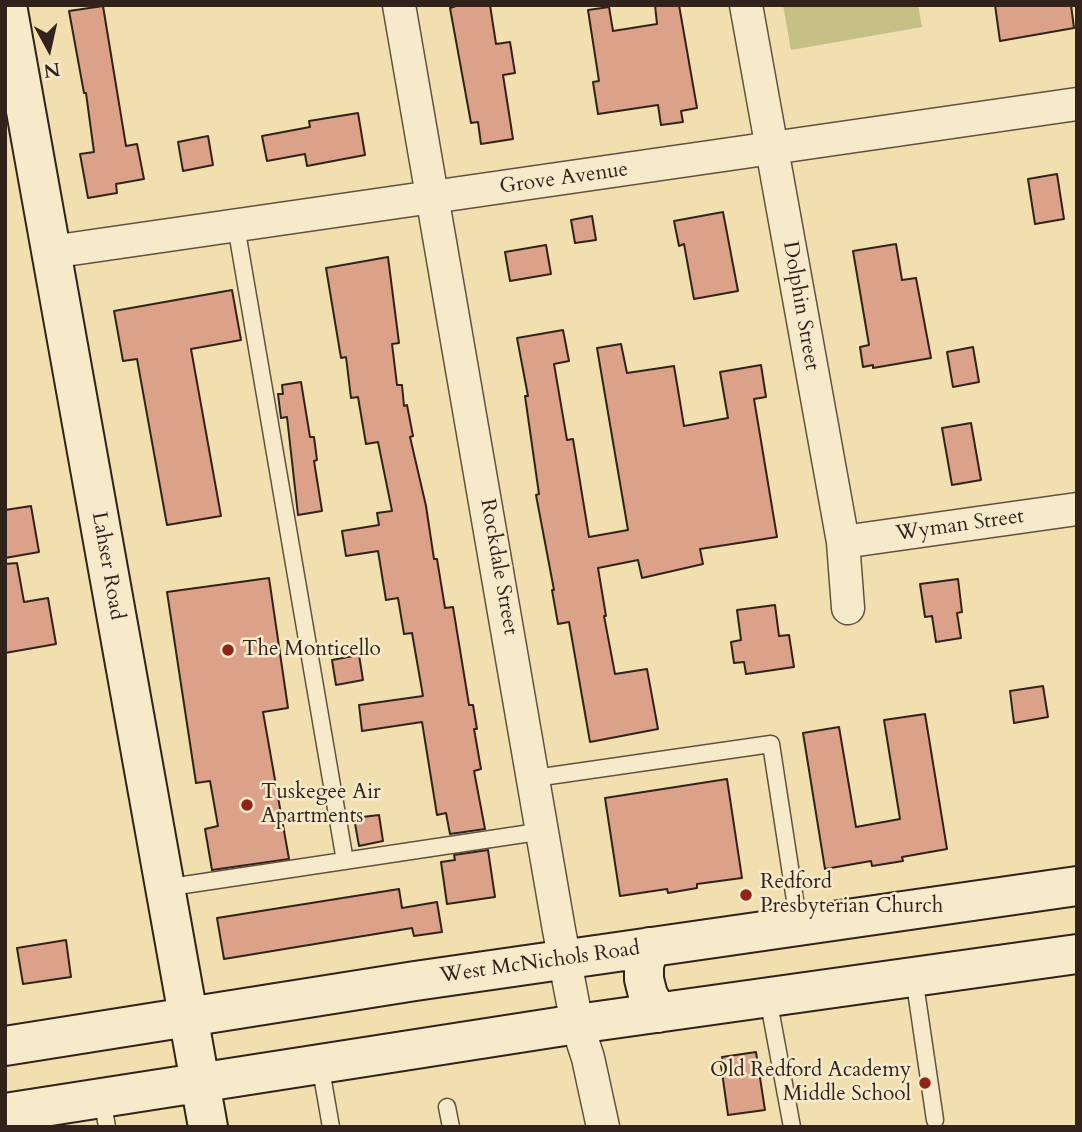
<!DOCTYPE html>
<style>
body{margin:0}
#map{position:relative;width:1082px;height:1132px;overflow:hidden;background:#f2dfaf;font-family:Cardo,serif}
canvas{display:block}
.frame{position:absolute;inset:0;border:7px solid #31231b;pointer-events:none}
.north{position:absolute;left:14px;top:14px;width:70px;height:70px;-webkit-text-stroke:5px #f7eacb;paint-order:stroke;rotate:172deg;font-size:19px;font-weight:700;line-height:28px;text-align:center;color:#31231b}
.north::after{content:'';display:block;margin:auto;width:24px;height:32px;background:#31231b;clip-path:polygon(50% 0,100% 100%,50% 72%,0 100%)}
</style>
<div id="map">
<canvas width="1082" height="1132"></canvas>
<div class="frame"></div>
<div class="north">N</div>
</div>
<script>
const g = document.querySelector('canvas').getContext('2d');
g.lineJoin = 'round';
function paint(path, color) { g.fillStyle = color; g.fill(path, 'evenodd'); }
const toPath = rows => new Path2D(rows.map(r => 'M' + r).join(''));
function strokePath(path, color, width, dash) { g.strokeStyle = color; g.lineWidth = width; g.lineCap = dash ? 'butt' : 'round'; g.setLineDash(dash || []); g.stroke(path); }
function write(font, color, halo, rows, align = 'center') {
  g.font = font + ' Cardo,serif'; g.lineWidth = 5; g.setLineDash([]); g.textBaseline = 'middle'; g.strokeStyle = halo; g.fillStyle = color; for (const [text, x, y, turn = 0] of rows) {
    g.save(); g.translate(x, y); g.rotate((+turn || 0) * Math.PI / 180); g.textAlign = isNaN(turn) ? turn : align; if (halo) g.strokeText(text, 0, 0); g.fillText(text, 0, 0); g.restore();
  }
}
paint(toPath([
 [783,5,918,5,922,27,791,50]
]), '#c3bf85');
const building = toPath([
 [459,5,490,5,496,44,510,42,515,73,503,75,513,139,481,144,478,122,471,123,450,8,459,5],
 [655,5,679,5,697,108,681,111,683,122,661,125,658,105,598,114,593,82,599,81,588,10,609,7,613,31,657,24,655,5],
 [995,5,1071,5,1074,28,1000,41,995,5],
 [103,6,126,146,137,144,144,179,116,184,117,193,88,198,80,154,94,152,86,93,84,93,69,11,103,6],
 [358,113,365,155,307,166,305,154,267,161,262,136,310,127,309,121,358,113],
 [208,136,213,165,183,171,178,142,208,136],
 [1057,174,1064,219,1035,224,1028,179,1057,174],
 [723,212,738,291,694,299,684,244,679,246,674,221,723,212],
 [592,216,596,240,575,243,571,220,592,216],
 [896,244,902,280,916,278,931,358,873,368,873,365,863,367,860,347,869,345,853,251,896,244],
 [546,245,551,274,510,281,505,252,546,245],
 [388,257,399,343,392,344,397,385,402,385,404,406,407,405,413,436,410,437,426,506,434,559,437,559,445,608,453,607,469,705,473,705,477,729,474,729,481,769,474,771,485,829,450,834,446,813,437,815,422,722,362,731,359,705,423,696,412,633,404,634,398,598,386,600,378,551,346,556,342,531,379,525,377,513,392,511,378,442,366,444,358,397,351,398,346,357,341,358,326,268,388,257],
 [232,290,241,340,191,349,221,516,167,525,137,359,123,361,114,311,232,290],
 [563,330,569,361,554,364,567,440,573,439,589,537,628,530,597,348,621,344,627,373,674,366,684,426,728,418,720,372,761,365,766,397,754,399,777,537,700,549,703,564,642,578,638,560,598,568,606,616,604,616,615,674,647,669,658,729,590,742,569,622,558,624,552,590,554,590,536,495,539,494,525,396,528,396,517,338,563,330],
 [973,347,979,382,953,387,947,352,973,347],
 [301,382,310,437,314,437,317,460,314,461,322,511,298,515,287,417,281,418,278,394,283,394,282,385,301,382],
 [971,423,981,480,952,485,942,428,971,423],
 [31,506,39,552,5,558,5,510,31,506],
 [17,563,24,602,48,598,56,644,5,653,5,564,17,563],
 [269,578,288,708,263,712,289,859,212,870,205,829,218,826,210,781,196,783,167,592,269,578],
 [958,579,962,612,957,613,961,638,936,642,932,616,925,617,920,584,958,579],
 [775,605,779,636,789,635,794,667,746,674,744,662,734,663,731,642,741,640,737,610,775,605],
 [359,655,363,680,336,685,332,660,359,655],
 [1043,686,1048,717,1014,723,1010,691,1043,686],
 [925,714,947,849,902,857,903,861,872,866,871,861,825,869,803,733,839,727,856,827,900,819,884,720,925,714],
 [727,779,742,878,697,884,697,888,668,893,667,889,620,896,605,798,727,779],
 [379,815,383,841,359,846,354,818,379,815],
 [488,850,495,897,447,904,441,862,455,860,454,855,488,850],
 [399,889,402,908,437,902,442,932,414,936,412,928,224,959,217,918,399,889],
 [66,940,71,977,23,984,17,948,66,940],
 [756,1052,765,1110,728,1115,721,1065,723,1064,722,1057,756,1052]
]);
paint(building, '#dca289');
strokePath(building, '#31231b', 2);
const service = toPath([
 [236,226,345,861],
 [535,778,771,744,799,926],
 [164,888,544,831],
 [914,977,935,1120],
 [768,998,792,1127],
 [320,1064,331,1127],
 [102,1098,107,1127],
 [447,1107,451,1127]
]);
const minor = toPath([
 [399,5,559,930,577,1024,588,1058,603,1127],
 [746,5,843,542,848,608],
 [51,252,1077,104],
 [843,542,1077,509]
]);
const secondary = toPath([
 [7,5,208,1127],
 [649,947,644,966,644,979,648,995,658,1013],
 [5,1046,415,981,1077,886],
 [5,1113,577,1024,1077,954]
]);
strokePath(service, '#615240', 19);
strokePath(minor, '#615240', 35);
strokePath(secondary, '#31231b', 42);
strokePath(service, '#f7eacb', 16);
strokePath(minor, '#f7eacb', 32);
strokePath(secondary, '#f7eacb', 38);
for (const [x, y, r, color] of [
 [228,650,7,"#8f2418"],
 [247,805,7,"#8f2418"],
 [746,895,7,"#8f2418"],
 [925,1083,7,"#8f2418"]
]) { const dot = new Path2D(); dot.arc(x, y, r, 0, 2 * Math.PI); g.fillStyle = color; g.fill(dot); strokePath(dot, '#f7eacb', 2.5); }
write('21px', '#31231b', '#f7eacb', [
 ["Grove Avenue",564,179,-8],
 ["Dolphin Street",800,306,80],
 ["Wyman Street",960,526,-8],
 ["Lahser Road",107,566,80],
 ["Rockdale Street",498,567,80],
 ["West McNichols Road",540,963,-8]
]);
write('21px', '#31231b', '#f7eacb', [
 ["The Monticello",242,650],
 ["Tuskegee Air",261,793],
 ["Apartments",261,817],
 ["Redford",760,883],
 ["Presbyterian Church",760,907],
 ["Old Redford Academy",911,1071,"right"],
 ["Middle School",911,1095,"right"]
], 'left');
</script>
